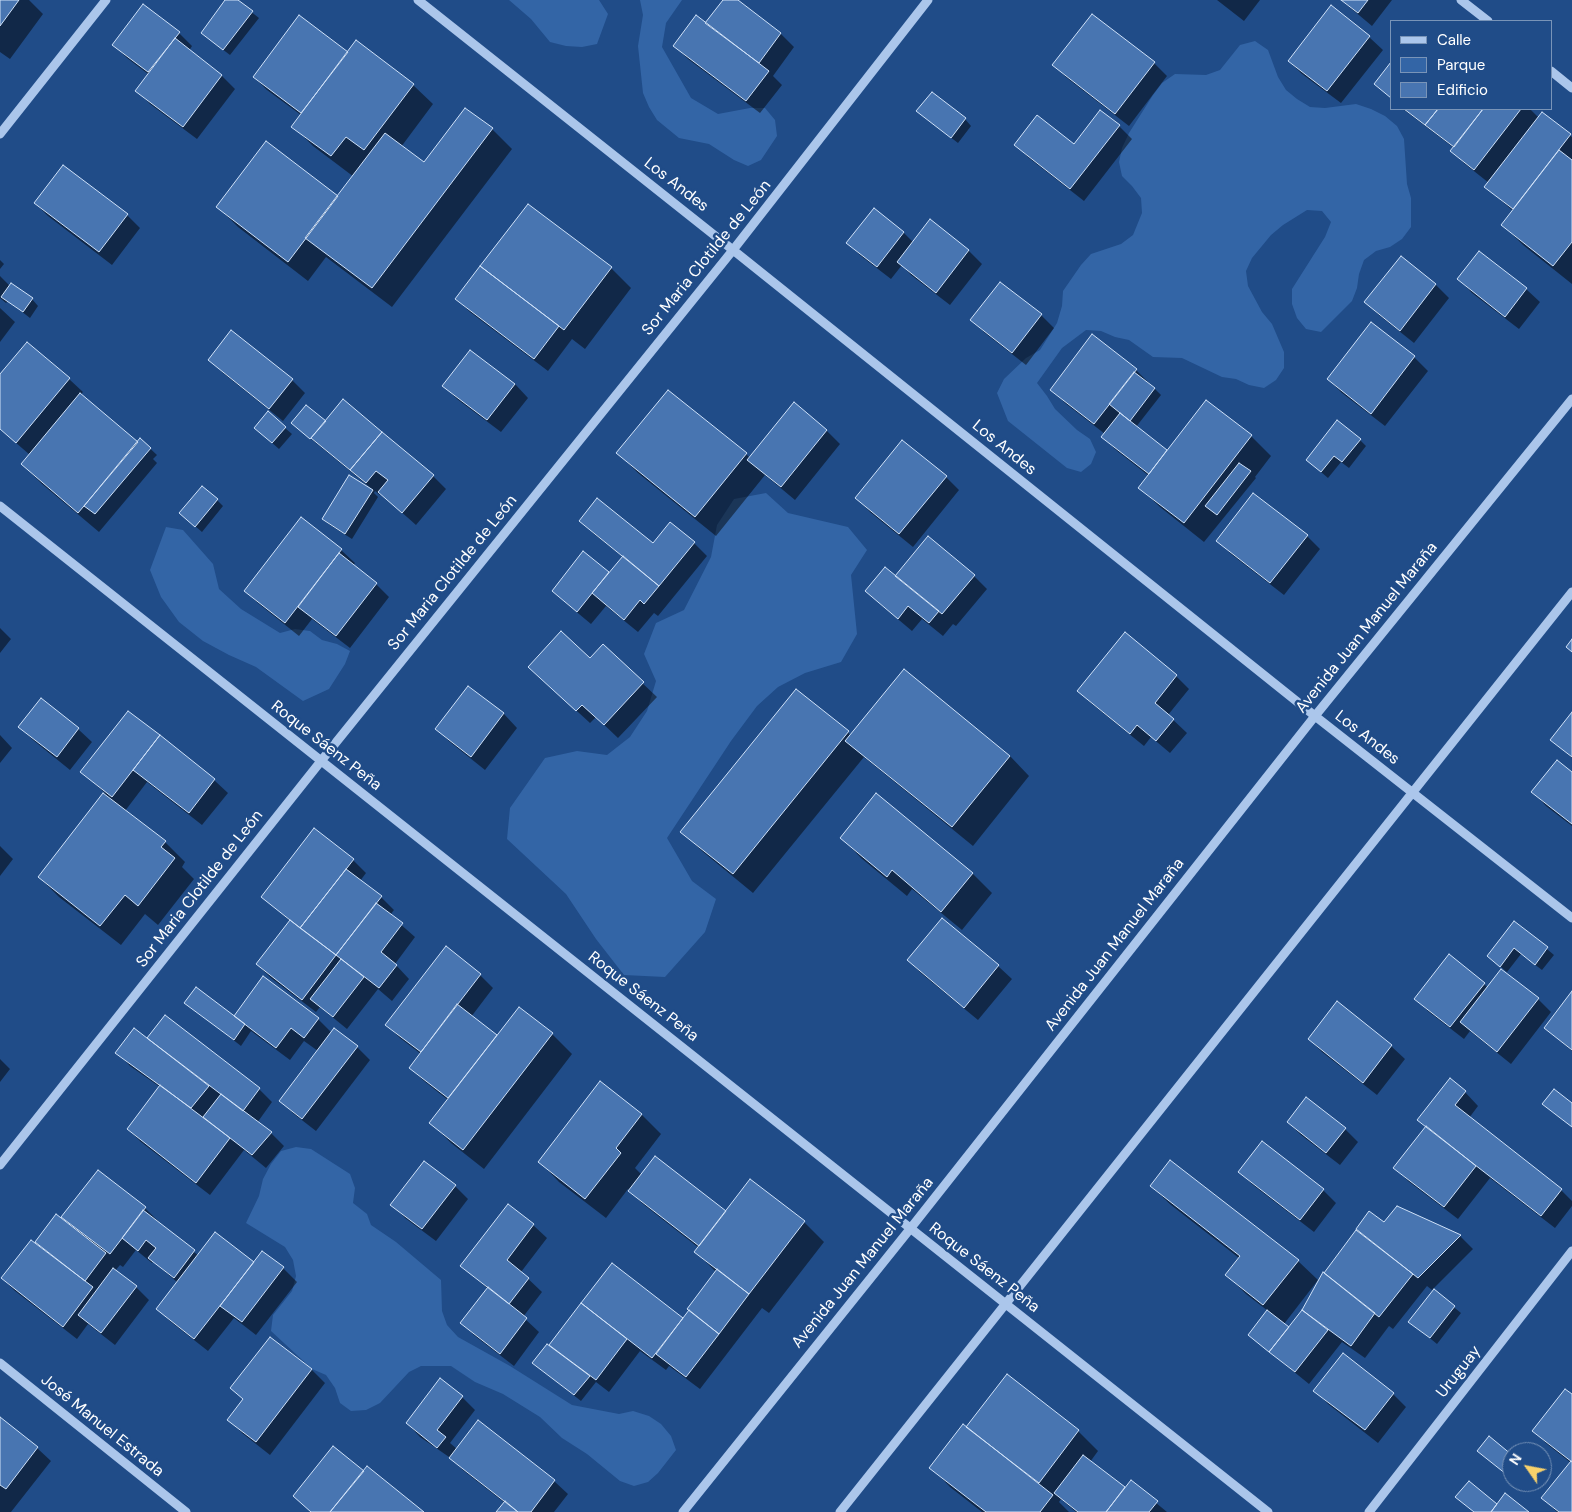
<!DOCTYPE html>
<meta charset="utf-8">
<style>
body{margin:0}
#map{position:relative;width:1572px;height:1512px;overflow:hidden;background:#204c88;font-family:"DM Sans",sans-serif}
canvas{display:block}
.legend{position:absolute;left:1390px;top:20px;width:162px;height:90px;box-sizing:border-box;background:#204c88;border:1px solid #7994b8;margin:0;padding:6px 9px;list-style:none;font-size:15px;color:#fff}
.legend li{display:flex;align-items:center;gap:10px;height:25px}
.legend b{width:25px;border:1px solid #7994b8}
.north{position:absolute;left:1502px;top:1442px;width:50px;height:50px;box-sizing:border-box;background:#204c88;border:1px solid #7994b8;border-radius:50%;rotate:303deg;font-size:14px;font-weight:700;line-height:20px;text-align:center;color:#fff}
.north::after{content:'';display:block;margin:auto;width:18px;height:22px;background:#f8d26b;clip-path:polygon(50% 0,100% 100%,50% 72%,0 100%)}
</style>
<div id="map">
<canvas width="1572" height="1512"></canvas>
<ul class="legend">
<li><b style="height:6px;background:#abc6eb"></b>Calle</li>
<li><b style="height:14px;background:#3365a6"></b>Parque</li>
<li><b style="height:14px;background:#4875b1"></b>Edificio</li>
</ul>
<div class="north">N</div>
</div>
<script>
const g = document.querySelector('canvas').getContext('2d');
g.lineJoin = 'round';
function paint(path, color) { g.fillStyle = color; g.fill(path, 'evenodd'); }
const toPath = rows => new Path2D(rows.map(r => 'M' + r).join(''));
function strokePath(path, color, width, dash) { g.strokeStyle = color; g.lineWidth = width; g.lineCap = dash ? 'butt' : 'round'; g.setLineDash(dash || []); g.stroke(path); }
function write(font, color, halo, rows, align = 'center') {
  g.font = font + ' "DM Sans",sans-serif'; g.lineWidth = 5; g.setLineDash([]); g.textBaseline = 'middle'; g.strokeStyle = halo; g.fillStyle = color; for (const [text, x, y, turn = 0] of rows) {
    g.save(); g.translate(x, y); g.rotate((+turn || 0) * Math.PI / 180); g.textAlign = isNaN(turn) ? turn : align; if (halo) g.strokeText(text, 0, 0); g.fillText(text, 0, 0); g.restore();
  }
}
paint(toPath([
 [509,0,599,0,608,14,597,44,582,47,566,46,550,42,531,19],
 [640,0,682,0,666,23,662,47,691,98,718,114,750,108,765,108,775,120,777,136,761,160,748,166,734,160,709,144,679,138,657,120,649,107,643,93,638,46,643,15],
 [1255,41,1268,50,1278,77,1286,90,1297,99,1310,107,1325,108,1356,104,1371,109,1385,116,1397,126,1404,139,1407,184,1411,198,1411,227,1402,239,1390,247,1376,251,1364,260,1359,274,1357,288,1352,301,1321,332,1306,329,1297,318,1292,304,1292,289,1325,237,1331,222,1322,211,1307,210,1283,225,1271,235,1252,258,1246,271,1248,286,1262,312,1272,324,1284,352,1284,368,1276,380,1264,388,1249,385,1236,379,1222,377,1182,358,1153,357,1129,340,1115,337,1101,331,1086,330,1062,348,1037,383,1047,396,1055,409,1077,430,1090,439,1096,452,1091,464,1081,472,1067,468,1008,421,997,393,1004,379,1026,358,1040,350,1057,323,1062,306,1063,291,1081,265,1091,254,1121,244,1133,235,1142,213,1141,198,1132,186,1122,176,1119,162,1122,148,1129,133,1153,95,1162,83,1175,74,1206,75,1220,70,1240,45],
 [766,493,788,513,848,527,867,550,851,575,857,634,841,662,805,673,778,687,757,706,731,741,667,838,692,881,716,899,705,932,665,977,624,975,596,939,566,894,507,839,510,808,545,758,577,751,607,755,630,737,647,711,656,681,644,654,656,623,684,610,711,557,717,525,734,499],
 [166,527,183,530,213,564,219,589,241,609,280,633,295,629,310,631,322,640,337,644,350,651,345,664,329,689,303,701,256,667,229,655,203,641,179,622,161,597,150,570],
 [296,1147,311,1149,350,1174,355,1188,353,1203,367,1214,371,1225,396,1242,441,1280,442,1311,447,1325,458,1337,510,1366,572,1405,619,1414,633,1411,649,1416,661,1424,671,1436,676,1450,658,1473,648,1482,634,1486,620,1481,587,1454,562,1438,540,1417,503,1394,475,1382,451,1366,421,1366,409,1372,380,1403,366,1410,351,1411,340,1403,335,1388,326,1375,312,1369,271,1331,273,1315,292,1291,296,1276,293,1260,285,1247,246,1223,259,1196,263,1179,271,1164,281,1151]
]), '#3365a6');
paint(toPath([
 [0,0,29,0,43,14,10,59,0,52],
 [227,0,236,0,259,18,230,55,209,39],
 [724,0,736,0,781,34,794,47,773,76,782,85,760,113,688,59,674,45,706,24],
 [1217,0,1260,0,1244,21],
 [1341,0,1392,0,1372,26],
 [179,33,192,46,189,51,222,76,235,89,197,139,150,104,137,90,148,74,127,58,114,45],
 [1369,37,1383,50,1341,103,1302,74,1289,61],
 [348,53,413,85,433,104,401,147,424,164,492,129,512,149,392,307,326,257,308,281,238,227,218,207,338,197,354,177,313,146,293,126,301,115,267,90,254,77],
 [1154,63,1167,76,1129,126,1067,78,1054,65],
 [1403,109,1530,109,1539,118,1542,113,1572,137,1572,284,1523,245,1503,225,1513,211,1486,187,1489,183,1465,164,1452,151,1454,148],
 [924,117,965,119,971,126,958,143],
 [1119,126,1132,139,1084,201,1029,158,1016,145,1074,146],
 [35,203,127,215,140,228,112,265,48,216],
 [930,221,969,251,982,264,950,305,911,275,902,265,891,279,861,256,848,243,903,232,914,243],
 [1480,253,1526,289,1540,302,1519,329,1472,293,1459,279],
 [1401,257,1436,285,1449,298,1414,343,1379,315,1366,302],
 [0,260,4,264,0,269],
 [611,268,631,288,585,349,572,339,548,371,470,312,457,299],
 [0,276,10,286,11,285,32,299,38,306,30,318,8,301,6,303,0,298],
 [0,308,15,322,0,342],
 [1041,315,1054,328,1026,365,985,333,972,320],
 [1371,324,1414,357,1428,371,1385,426,1342,393,1328,379],
 [27,344,69,379,83,392,80,395,138,443,141,440,157,455,153,459,157,463,99,532,42,484,22,464,30,455,0,429,0,376],
 [210,359,292,380,305,393,283,421,223,373],
 [1136,370,1161,395,1136,427,1167,452,1206,401,1251,436,1271,456,1255,477,1256,478,1204,542,1160,507,1140,488,1149,476,1116,450,1103,437,1105,434,1065,403,1052,389],
 [515,384,528,398,501,432,457,399,444,386],
 [794,404,827,431,840,444,795,500,765,475,716,536,638,473,618,453,746,454,750,458],
 [285,428,292,434,279,449,262,434],
 [299,429,433,476,446,489,416,525,381,494,380,495,375,491,374,493,378,497,352,539,330,525,323,519,372,489],
 [1360,440,1366,446,1349,468,1341,462,1328,478,1307,460],
 [946,477,959,490,913,547,870,512,857,498],
 [217,500,223,506,202,532,187,519],
 [301,519,341,550,355,563,353,566,376,584,389,597,350,648,312,619,299,636,259,604,245,591],
 [581,521,653,545,694,543,707,556,658,616,654,613,638,632,606,606,591,624,567,604,553,591,584,553,609,574,623,557,594,534],
 [1307,536,1320,549,1284,595,1231,554,1218,540],
 [974,576,987,589,956,626,953,624,943,636,922,619,912,631,880,604,867,591,896,578],
 [0,628,11,639,0,653],
 [603,646,657,697,618,738,596,717,590,723,543,680,590,660],
 [1176,676,1189,689,1168,715,1187,733,1170,753,1151,737,1144,746,1092,704,1079,691],
 [468,688,504,714,517,728,485,770,450,742,437,729],
 [41,700,78,729,92,742,70,770,33,740,20,727],
 [128,712,214,780,228,793,202,825,147,782,125,811,165,842,185,862,182,867,194,879,158,925,145,914,121,945,59,897,39,877,105,793,82,772],
 [1572,713,1572,758,1552,740],
 [848,732,851,736,1010,756,1029,776,973,846,864,757,753,893,702,851,682,831],
 [0,735,12,748,0,763],
 [1572,773,1572,826,1546,806,1533,792],
 [842,838,972,873,992,893,962,930,912,889,907,896,861,858],
 [0,846,13,859,0,876],
 [353,860,366,873,360,881,381,897,394,910,390,915,415,937,395,964,409,979,392,1001,378,989,347,1029,320,1007,316,1012,271,978,257,964,291,922,263,897],
 [942,919,998,966,1012,979,978,1020,922,974,908,960],
 [1515,922,1554,955,1542,970,1521,954,1507,972,1495,962],
 [480,975,493,988,471,1017,497,1037,552,1034,572,1054,484,1169,451,1143,431,1123,448,1100,424,1081,410,1068,421,1054,400,1038,387,1025],
 [1484,984,1488,988,1538,999,1551,1012,1511,1064,1470,1031,1464,1039,1429,1012,1416,999],
 [1572,993,1572,1051,1545,1028],
 [186,1003,238,1021,318,1019,332,1033,357,1047,370,1060,316,1131,294,1114,281,1101,318,1051,304,1041,290,1060,251,1031,241,1046],
 [1337,1003,1391,1046,1405,1059,1377,1095,1322,1052,1309,1039],
 [165,1017,259,1089,272,1102,257,1123,271,1133,284,1146,266,1168,244,1150,210,1195,141,1142,128,1129,160,1087,130,1066,117,1052,148,1040],
 [0,1059,10,1069,0,1082],
 [600,1083,642,1115,661,1134,635,1168,642,1175,726,1213,751,1181,804,1222,824,1242,769,1313,762,1308,700,1389,669,1366,666,1370,640,1351,609,1392,596,1382,581,1401,540,1369,555,1349,551,1345,612,1265,683,1320,716,1272,696,1252,699,1248,643,1204,628,1189,606,1218,559,1182,540,1162],
 [1465,1092,1478,1106,1469,1118,1561,1190,1572,1201,1572,1206,1555,1228,1490,1178,1458,1219,1408,1181,1395,1167],
 [1288,1122,1345,1129,1358,1142,1340,1165,1301,1135],
 [98,1171,145,1208,158,1221,157,1223,199,1256,254,1264,263,1252,283,1268,297,1282,256,1335,234,1318,208,1351,171,1322,158,1309,178,1283,153,1261,152,1263,136,1250,123,1267,120,1265,115,1271,136,1287,149,1300,115,1345,88,1324,77,1339,15,1291,2,1278,35,1244,57,1216,61,1219],
 [1240,1172,1323,1190,1336,1203,1314,1232,1253,1185],
 [455,1186,468,1199,436,1241,405,1218,392,1204],
 [1151,1186,1298,1261,1318,1280,1284,1324,1289,1329,1303,1311,1324,1273,1370,1213,1384,1224,1460,1236,1473,1249,1432,1290,1427,1286,1393,1329,1389,1326,1365,1358,1342,1342,1309,1384,1256,1341,1268,1311,1246,1294,1226,1274,1239,1258,1171,1205],
 [508,1206,533,1225,547,1238,521,1272,542,1292,523,1317,539,1332,514,1366,475,1336,462,1323,488,1289,462,1266],
 [1434,1291,1461,1313,1437,1344,1410,1322],
 [270,1338,312,1370,325,1383,270,1455,242,1433,229,1419,244,1400],
 [1008,1376,1078,1431,1098,1451,1090,1462,1125,1489,1131,1482,1167,1512,1076,1512,1061,1499,1059,1502,1069,1512,982,1512,950,1487,931,1467,966,1429],
 [1315,1390,1393,1394,1406,1407,1378,1443,1328,1404],
 [1572,1396,1572,1512,1557,1512,1543,1498,1571,1463,1547,1444,1534,1431],
 [462,1397,475,1410,450,1443,457,1449,554,1481,568,1494,554,1512,498,1512,505,1503,464,1471,452,1459,420,1437,407,1423],
 [0,1419,37,1448,51,1461,11,1512,0,1512],
 [1489,1438,1512,1456,1512,1479,1479,1451]
]), '#0007');
const building = toPath([
 [0,0,19,0,0,26,0,0],
 [225,0,238,0,253,11,223,50,201,33,225,0],
 [723,0,738,0,781,33,759,63,705,23,723,0],
 [1341,0,1368,0,1358,13,1341,0],
 [143,4,180,32,148,72,112,45,143,4],
 [1331,5,1370,36,1327,91,1288,61,1331,5],
 [1092,14,1155,62,1115,114,1052,65,1092,14],
 [299,15,348,52,301,113,253,77,299,15],
 [696,15,769,71,746,101,673,46,696,15],
 [175,38,222,75,183,127,135,91,175,38],
 [356,40,414,84,364,150,346,137,331,156,291,127,356,40],
 [1391,62,1391,98,1374,84,1391,62],
 [932,92,966,118,951,138,916,111,932,92],
 [465,108,493,128,372,288,305,238,385,133,424,162,465,108],
 [1404,109,1438,109,1425,125,1404,109],
 [1438,109,1483,109,1454,147,1425,125,1438,109],
 [1483,109,1521,109,1474,170,1450,151,1483,109],
 [1100,110,1120,125,1070,189,1014,145,1037,115,1074,144,1100,110],
 [1542,112,1571,134,1513,209,1484,187,1542,112],
 [266,141,338,196,288,262,216,207,266,141],
 [1559,150,1572,160,1572,242,1553,266,1501,225,1559,150],
 [63,165,128,214,99,252,34,203,63,165],
 [528,204,612,267,564,330,480,266,528,204],
 [874,208,904,232,877,267,846,243,874,208],
 [930,219,969,250,936,293,897,262,930,219],
 [1479,251,1527,288,1505,317,1457,279,1479,251],
 [1401,256,1436,284,1400,331,1364,302,1401,256],
 [480,266,559,326,534,359,455,299,480,266],
 [1000,282,1042,314,1012,353,970,320,1000,282],
 [11,283,33,298,23,312,1,297,11,283],
 [1371,322,1415,356,1371,414,1327,379,1371,322],
 [231,330,293,379,269,409,208,360,231,330],
 [1092,334,1137,369,1094,424,1050,390,1092,334],
 [27,342,70,378,16,443,0,429,0,374,27,342],
 [470,350,515,384,487,420,442,386,470,350],
 [1134,372,1155,388,1130,421,1109,404,1134,372],
 [668,390,747,453,695,517,616,453,668,390],
 [80,393,138,442,78,513,21,464,80,393],
 [343,399,382,432,350,470,311,438,343,399],
 [1206,400,1252,435,1184,523,1138,488,1206,400],
 [794,402,827,430,781,487,747,460,794,402],
 [306,405,326,421,310,439,291,423,306,405],
 [268,411,286,427,272,443,254,428,268,411],
 [1120,413,1167,450,1149,474,1101,437,1120,413],
 [1337,420,1361,439,1342,462,1334,456,1321,472,1306,460,1337,420],
 [382,432,434,475,402,513,378,492,388,480,376,471,366,483,350,470,382,432],
 [140,438,151,448,95,514,84,506,140,438],
 [902,440,947,476,899,534,855,498,902,440],
 [1239,463,1251,471,1217,515,1205,506,1239,463],
 [349,475,373,490,345,534,322,519,349,475],
 [202,486,218,499,195,527,179,513,202,486],
 [1253,493,1308,535,1270,583,1216,541,1253,493],
 [597,498,653,543,670,522,695,542,659,586,579,521,597,498],
 [301,517,342,549,285,623,244,591,301,517],
 [928,536,975,575,942,614,895,576,928,536],
 [583,551,609,572,577,612,552,591,583,551],
 [339,553,377,583,336,636,298,607,339,553],
 [623,556,659,586,644,604,640,600,624,620,592,593,623,556],
 [885,567,939,611,929,623,908,606,898,619,865,591,885,567],
 [561,631,590,658,603,644,644,682,604,725,582,705,576,711,528,667,561,631],
 [1125,632,1177,675,1155,703,1174,719,1156,741,1137,725,1130,734,1077,691,1125,632],
 [1572,639,1572,652,1566,647,1572,639],
 [904,669,1010,756,952,827,845,741,904,669],
 [468,686,504,713,471,757,435,729,468,686],
 [796,689,849,731,733,874,680,832,796,689],
 [41,698,79,728,57,757,18,727,41,698],
 [128,711,160,735,112,797,80,772,128,711],
 [1572,712,1572,757,1550,740,1572,712],
 [160,735,215,779,189,813,133,770,160,735],
 [1557,760,1572,772,1572,824,1531,792,1557,760],
 [103,793,166,841,161,847,175,858,138,906,125,895,100,926,38,877,103,793],
 [876,793,973,873,941,912,892,870,887,877,840,838,876,793],
 [314,828,354,859,300,928,261,897,314,828],
 [346,869,382,896,336,955,300,928,346,869],
 [376,903,403,923,381,952,397,965,379,988,336,955,376,903],
 [942,918,999,965,964,1008,907,960,942,918],
 [290,920,336,955,302,1000,256,964,290,920],
 [1514,921,1548,947,1535,965,1514,948,1500,967,1487,956,1514,921],
 [446,946,481,974,421,1052,385,1025,446,946],
 [1449,954,1485,983,1450,1027,1414,999,1449,954],
 [341,959,364,977,333,1017,310,999,341,959],
 [1501,969,1539,998,1497,1052,1460,1022,1501,969],
 [263,976,319,1018,304,1038,291,1028,276,1048,234,1016,263,976],
 [196,987,245,1024,234,1040,184,1003,196,987],
 [1572,991,1572,1050,1544,1028,1572,991],
 [1337,1001,1392,1045,1363,1083,1308,1039,1337,1001],
 [457,1004,497,1035,448,1098,409,1068,457,1004],
 [519,1007,553,1033,463,1150,429,1123,519,1007],
 [165,1015,260,1088,243,1111,147,1038,165,1015],
 [134,1028,209,1086,191,1108,115,1053,134,1028],
 [334,1028,358,1046,302,1119,279,1101,334,1028],
 [1450,1078,1466,1091,1455,1105,1562,1189,1541,1216,1417,1120,1450,1078],
 [600,1081,642,1114,616,1148,621,1153,585,1199,538,1162,600,1081],
 [160,1085,230,1138,196,1183,127,1129,160,1085],
 [1554,1089,1572,1103,1572,1127,1542,1104,1554,1089],
 [221,1094,272,1132,252,1155,203,1117,221,1094],
 [1306,1097,1346,1128,1326,1153,1287,1122,1306,1097],
 [1426,1126,1476,1166,1444,1207,1393,1168,1426,1126],
 [1262,1141,1324,1189,1300,1220,1238,1172,1262,1141],
 [655,1156,726,1211,699,1246,628,1191,655,1156],
 [1170,1160,1299,1260,1263,1305,1225,1275,1240,1256,1150,1186,1170,1160],
 [424,1161,456,1185,422,1229,390,1205,424,1161],
 [98,1170,146,1207,110,1254,61,1217,98,1170],
 [750,1179,805,1221,749,1294,694,1252,750,1179],
 [508,1204,534,1224,507,1260,529,1278,509,1304,460,1266,508,1204],
 [1397,1206,1461,1235,1418,1278,1356,1229,1369,1211,1384,1222,1397,1206],
 [143,1210,195,1250,174,1278,148,1258,156,1248,146,1240,138,1251,122,1238,143,1210],
 [56,1214,106,1253,85,1281,35,1242,56,1214],
 [1356,1230,1413,1274,1379,1317,1324,1273,1356,1230],
 [215,1232,254,1262,194,1339,156,1309,215,1232],
 [31,1240,93,1287,63,1327,1,1278,31,1240],
 [262,1251,284,1267,242,1322,220,1306,262,1251],
 [612,1263,683,1318,652,1358,581,1303,612,1263],
 [113,1268,137,1286,101,1333,78,1315,113,1268],
 [717,1269,749,1294,719,1334,687,1309,717,1269],
 [1323,1272,1375,1313,1351,1346,1302,1310,1323,1272],
 [488,1287,527,1318,500,1354,460,1323,488,1287],
 [1434,1289,1455,1306,1430,1338,1408,1322,1434,1289],
 [581,1303,627,1339,596,1380,549,1345,581,1303],
 [689,1310,719,1334,686,1377,656,1354,689,1310],
 [1267,1310,1289,1327,1269,1352,1248,1335,1267,1310],
 [1302,1310,1328,1330,1295,1372,1269,1352,1302,1310],
 [270,1337,312,1369,256,1442,227,1420,243,1399,230,1388,270,1337],
 [547,1344,590,1376,574,1395,532,1363,547,1344],
 [1343,1353,1394,1393,1365,1430,1313,1391,1343,1353],
 [1007,1374,1079,1430,1039,1483,966,1427,1007,1374],
 [440,1378,463,1396,437,1430,446,1437,437,1448,406,1423,440,1378],
 [1565,1389,1572,1394,1572,1462,1532,1431,1565,1389],
 [0,1417,38,1447,6,1489,0,1485,0,1417],
 [478,1420,555,1480,531,1512,518,1512,449,1458,478,1420],
 [963,1424,1053,1495,1040,1512,986,1512,929,1468,963,1424],
 [1489,1436,1512,1455,1511,1478,1477,1451,1489,1436],
 [333,1446,364,1471,330,1512,311,1512,293,1496,333,1446],
 [1083,1455,1125,1487,1106,1512,1078,1512,1054,1493,1083,1455],
 [1571,1461,1572,1462,1572,1512,1559,1512,1541,1498,1571,1461],
 [367,1466,424,1512,330,1512,367,1466],
 [1131,1480,1158,1501,1149,1512,1106,1512,1131,1480],
 [1469,1481,1497,1504,1491,1512,1474,1512,1455,1497,1469,1481],
 [1505,1493,1529,1512,1491,1512,1505,1493],
 [505,1501,518,1512,496,1512,505,1501]
]);
paint(building, '#4875b1');
strokePath(building, '#cfe1f8', 1);
strokePath(toPath([
 [418,0,733,250,1315,716,1572,918],
 [1461,0,1488,21],
 [1551,71,1572,88],
 [0,134,106,0],
 [0,506,1268,1512],
 [0,1165,321,761,733,250,928,0],
 [0,1363,186,1512],
 [683,1512,910,1229,1315,716,1572,399],
 [840,1512,1572,592],
 [1369,1512,1572,1251]
]), '#abc6eb', 9);
write('16px', '#fff', '#204c88', [
 ["Los Andes",676,185,38],
 ["Sor Maria Clotilde de León",707,258,-51],
 ["Los Andes",1004,448,39],
 ["Sor Maria Clotilde de León",453,573,-51],
 ["Avenida Juan Manuel Maraña",1367,628,-51],
 ["Los Andes",1367,738,38],
 ["Roque Sáenz Peña",326,746,38],
 ["Sor Maria Clotilde de León",200,889,-52],
 ["Avenida Juan Manuel Maraña",1115,945,-52],
 ["Roque Sáenz Peña",643,997,38],
 ["Avenida Juan Manuel Maraña",863,1263,-51],
 ["Roque Sáenz Peña",984,1268,38],
 ["Uruguay",1459,1372,-52],
 ["José Manuel Estrada",102,1426,39]
]);
</script>
